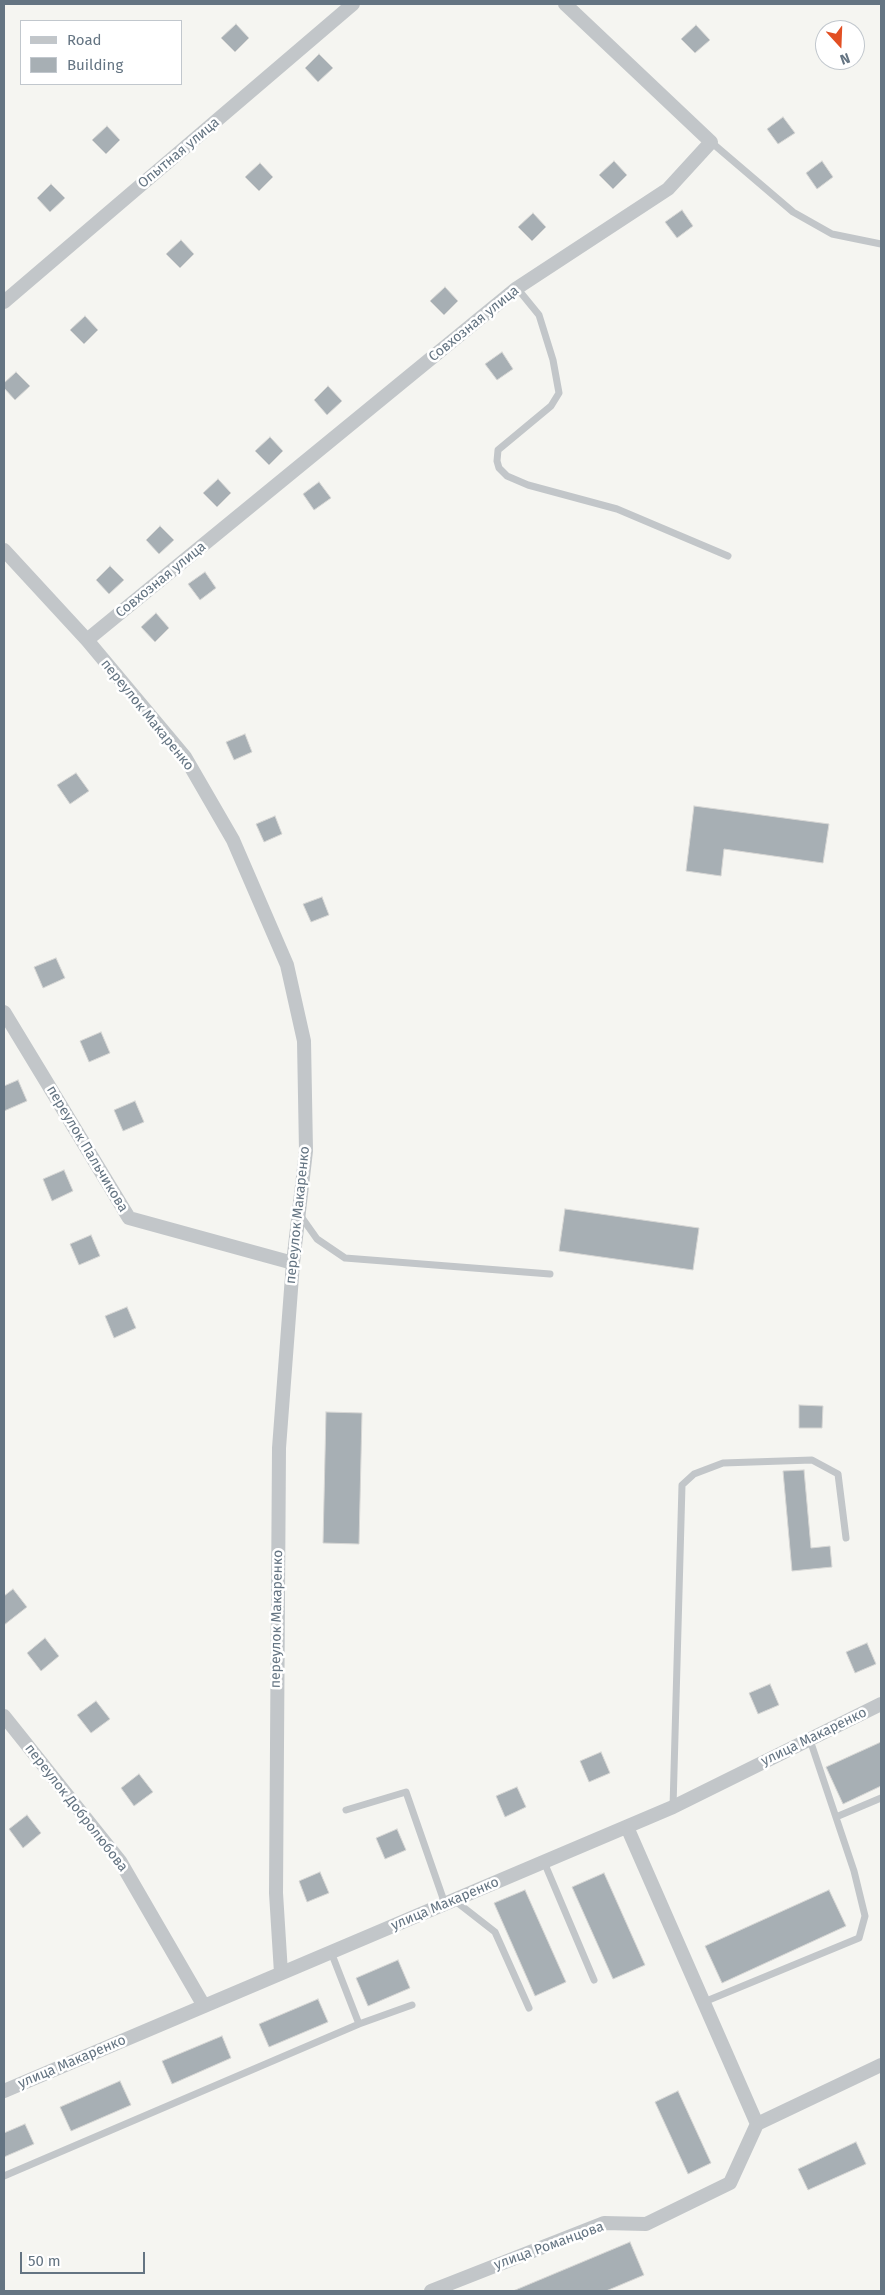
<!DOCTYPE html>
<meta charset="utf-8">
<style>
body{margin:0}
#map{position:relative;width:885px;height:2295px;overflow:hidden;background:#f5f5f1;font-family:"Fira Sans",sans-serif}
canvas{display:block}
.frame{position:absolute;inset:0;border:5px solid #647482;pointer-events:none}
.legend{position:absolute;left:20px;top:20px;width:162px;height:65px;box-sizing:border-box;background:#fff;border:1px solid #c1c7cd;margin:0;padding:6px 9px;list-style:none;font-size:15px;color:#647482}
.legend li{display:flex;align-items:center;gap:10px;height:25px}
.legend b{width:25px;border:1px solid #c1c7cd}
.north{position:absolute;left:815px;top:20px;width:50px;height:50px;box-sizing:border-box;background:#fff;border:1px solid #c1c7cd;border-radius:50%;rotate:160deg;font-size:14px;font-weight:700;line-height:20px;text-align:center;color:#647482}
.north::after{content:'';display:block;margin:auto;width:18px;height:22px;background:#e24f23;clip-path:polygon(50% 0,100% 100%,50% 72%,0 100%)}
.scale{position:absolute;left:20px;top:2252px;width:125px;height:22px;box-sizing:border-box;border:2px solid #647482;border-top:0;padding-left:6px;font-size:15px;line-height:18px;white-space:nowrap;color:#647482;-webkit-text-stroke:4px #fff;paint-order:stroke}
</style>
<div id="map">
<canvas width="885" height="2295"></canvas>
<div class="frame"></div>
<ul class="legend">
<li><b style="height:6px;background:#c2c6c9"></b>Road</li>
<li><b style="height:14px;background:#a7afb4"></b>Building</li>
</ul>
<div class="north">N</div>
<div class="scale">50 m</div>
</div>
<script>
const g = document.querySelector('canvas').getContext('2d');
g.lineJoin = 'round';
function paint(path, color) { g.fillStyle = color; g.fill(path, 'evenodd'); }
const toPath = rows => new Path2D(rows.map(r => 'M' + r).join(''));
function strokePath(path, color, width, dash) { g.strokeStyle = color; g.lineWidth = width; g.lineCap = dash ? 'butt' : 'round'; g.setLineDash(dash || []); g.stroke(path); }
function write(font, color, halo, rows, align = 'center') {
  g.font = font + ' "Fira Sans",sans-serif'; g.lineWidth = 5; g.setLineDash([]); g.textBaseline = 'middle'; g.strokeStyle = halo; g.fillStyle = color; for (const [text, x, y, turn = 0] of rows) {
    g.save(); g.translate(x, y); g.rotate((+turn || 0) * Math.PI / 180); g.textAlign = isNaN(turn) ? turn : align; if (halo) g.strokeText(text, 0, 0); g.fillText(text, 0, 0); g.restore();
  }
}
const building = toPath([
 [236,24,249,38,235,52,221,38,236,24],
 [696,25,710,40,695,53,681,39,696,25],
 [319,54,333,68,318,82,305,68,319,54],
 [783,117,795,133,778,144,767,129,783,117],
 [107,126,120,140,106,154,92,140,107,126],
 [614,161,627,175,613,189,599,175,614,161],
 [822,161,833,177,817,189,806,173,822,161],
 [260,163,273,177,259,191,245,177,260,163],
 [51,184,65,198,50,212,37,198,51,184],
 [682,210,693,226,677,238,665,222,682,210],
 [533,213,546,227,532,241,518,227,533,213],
 [181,240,194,254,180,268,166,254,181,240],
 [445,287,458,301,444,315,430,301,445,287],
 [85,316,98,330,84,344,70,330,85,316],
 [502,352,513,369,497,380,485,364,502,352],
 [16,372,30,386,15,400,4,388,4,383,16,372],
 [328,386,342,401,327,415,314,400,328,386],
 [270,437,283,451,269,465,255,451,270,437],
 [218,479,231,493,217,507,203,493,218,479],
 [319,482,331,498,314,510,303,494,319,482],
 [160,526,174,540,159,554,146,540,160,526],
 [110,566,124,580,109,594,96,580,110,566],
 [205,572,216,588,200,600,188,584,205,572],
 [156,613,169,628,155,642,141,627,156,613],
 [245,734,252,752,234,760,226,742,245,734],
 [76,773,89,791,70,804,57,785,76,773],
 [694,806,829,824,823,863,724,849,721,876,686,871,694,806],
 [275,816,282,834,264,842,256,824,275,816],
 [322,897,329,915,311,922,303,904,322,897],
 [56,958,65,978,43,988,34,967,56,958],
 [101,1032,110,1053,89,1062,80,1041,101,1032],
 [18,1080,27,1101,4,1111,4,1086,18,1080],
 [135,1101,144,1122,123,1131,114,1110,135,1101],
 [64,1170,73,1191,52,1201,43,1179,64,1170],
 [565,1209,699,1228,693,1270,559,1251,565,1209],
 [91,1235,100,1256,79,1265,70,1244,91,1235],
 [127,1307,136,1328,114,1338,105,1316,127,1307],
 [799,1405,823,1406,822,1428,799,1428,799,1405],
 [326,1412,362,1413,359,1544,323,1543,326,1412],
 [804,1470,811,1548,830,1546,832,1567,792,1571,783,1471,804,1470],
 [13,1589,27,1607,4,1625,4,1596,13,1589],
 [45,1638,59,1656,41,1671,27,1653,45,1638],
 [867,1643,876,1664,855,1673,846,1652,867,1643],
 [770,1684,779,1705,758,1714,749,1693,770,1684],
 [96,1701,110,1719,91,1733,77,1715,96,1701],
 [881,1742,881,1786,843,1804,826,1767,881,1742],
 [601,1752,610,1773,589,1782,580,1761,601,1752],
 [139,1774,153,1792,134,1806,121,1788,139,1774],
 [517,1787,526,1807,505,1817,496,1796,517,1787],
 [27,1815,41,1833,23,1848,9,1829,27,1815],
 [397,1829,406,1850,385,1859,376,1838,397,1829],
 [320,1872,329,1893,307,1902,299,1881,320,1872],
 [604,1873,645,1965,613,1979,572,1887,604,1873],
 [525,1890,566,1982,535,1996,494,1903,525,1890],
 [829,1890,846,1926,722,1983,705,1946,829,1890],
 [398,1960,410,1988,368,2006,356,1978,398,1960],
 [318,1999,328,2022,269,2047,259,2024,318,1999],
 [222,2036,231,2058,172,2084,162,2061,222,2036],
 [120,2081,131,2105,71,2131,60,2107,120,2081],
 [678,2091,711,2163,688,2174,655,2102,678,2091],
 [25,2124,34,2144,4,2157,4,2133,25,2124],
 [856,2142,866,2164,808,2190,798,2169,856,2142],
 [630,2242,644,2275,606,2291,513,2291,630,2242]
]);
paint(building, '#a7afb4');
strokePath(building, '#d6d6d4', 1);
strokePath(toPath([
 [711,142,793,212,832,234,881,244],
 [517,288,539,315,553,360,559,393,551,406,498,450,497,461,499,468,507,476,528,485,617,509,728,556],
 [300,1215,317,1239,345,1258,550,1274],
 [673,1807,682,1485,694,1474,723,1463,812,1460,838,1474,846,1538],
 [346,1810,406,1792,445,1904],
 [836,1817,881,1798],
 [544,1862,594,1980],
 [454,1900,495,1932,529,2008],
 [331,1952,359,2024,412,2005],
 [704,2002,859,1938,865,1916,854,1871,810,1740],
 [4,2176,359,2024]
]), '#c2c6c9', 7);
strokePath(toPath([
 [4,302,353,4],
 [4,550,87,640,185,757,233,840,287,965,304,1041,306,1151,293,1263,279,1448,276,1893,281,1973],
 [87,640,517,288,668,189,711,142,565,4],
 [4,1012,129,1218,293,1263],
 [4,1716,120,1861,204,2006],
 [627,1827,757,2124],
 [4,2091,673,1807,881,1704],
 [431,2291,604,2223,646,2224,730,2183,757,2124,881,2065]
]), '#c2c6c9', 14);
write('14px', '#647482', '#fff', [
 ["Опытная улица",179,153,-40],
 ["Совхозная улица",474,324,-39],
 ["Совхозная улица",161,580,-39],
 ["переулок Макаренко",147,715,51],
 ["переулок Пальчикова",87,1149,59],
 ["переулок Макаренко",298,1215,-84],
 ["переулок Макаренко",277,1619,-89],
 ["улица Макаренко",814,1737,-26],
 ["переулок Добролюбова",76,1808,52],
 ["улица Макаренко",445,1904,-23],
 ["улица Макаренко",72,2062,-23],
 ["улица Романцова",549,2246,-20]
]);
</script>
